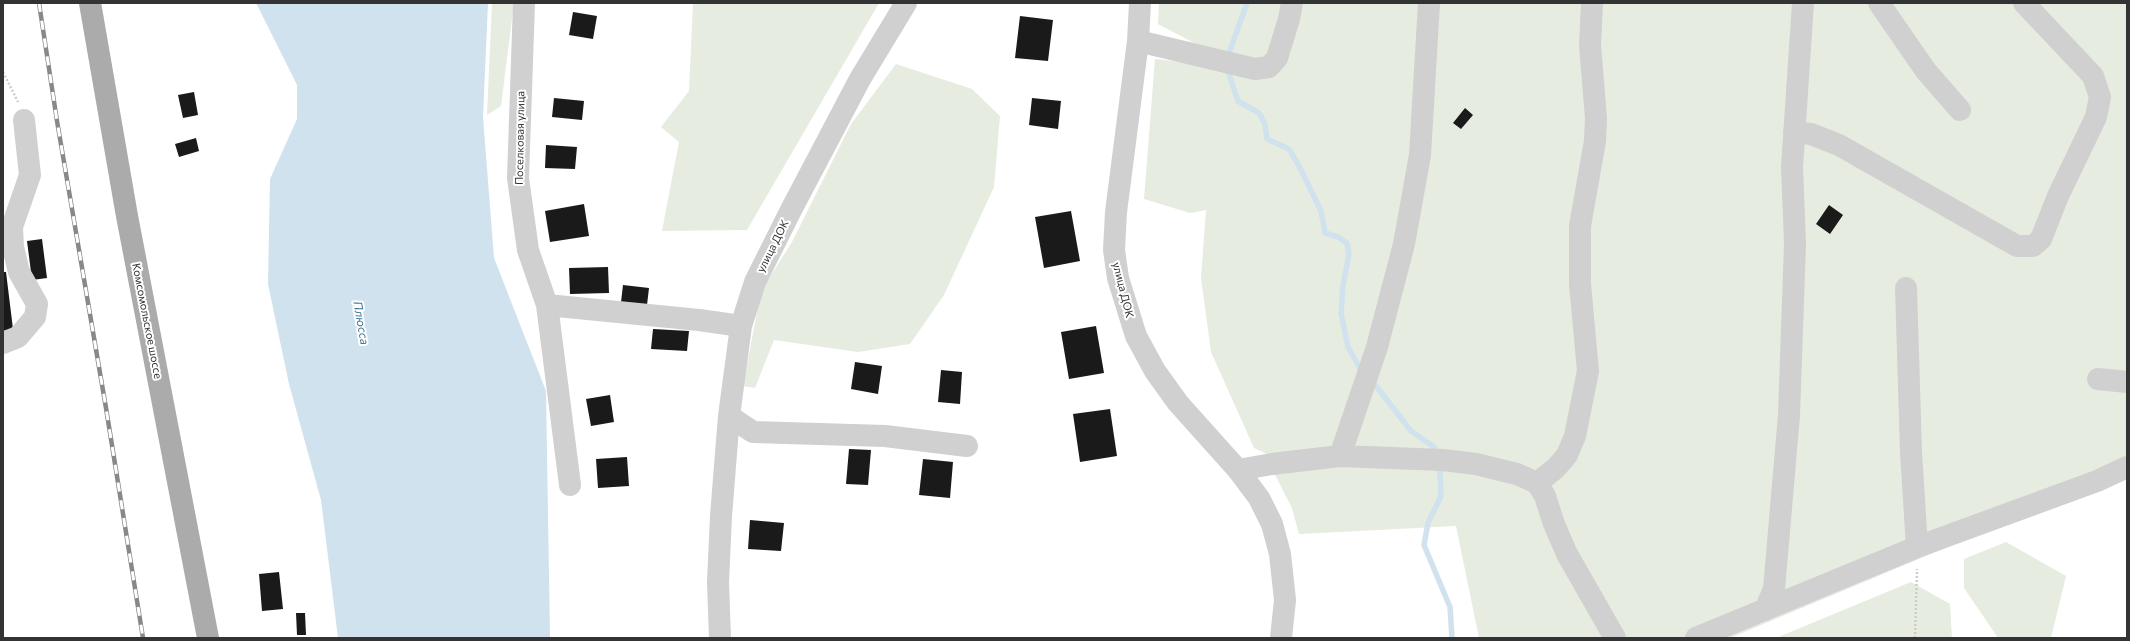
<!DOCTYPE html>
<meta charset="utf-8">
<style>
body{margin:0}
#map{position:relative;width:2130px;height:641px;overflow:hidden;background:#fff;font-family:Commissioner,sans-serif}
canvas{display:block}
.frame{position:absolute;inset:0;border:4px solid #333;pointer-events:none}
</style>
<div id="map">
<canvas width="2130" height="641"></canvas>
<div class="frame"></div>
</div>
<script>
const g = document.querySelector('canvas').getContext('2d');
g.lineJoin = 'round';
function paint(path, color) { g.fillStyle = color; g.fill(path, 'evenodd'); }
const toPath = rows => new Path2D(rows.map(r => 'M' + r).join(''));
function strokePath(path, color, width, dash) { g.strokeStyle = color; g.lineWidth = width; g.lineCap = dash ? 'butt' : 'round'; g.setLineDash(dash || []); g.stroke(path); }
function write(font, color, halo, rows, align = 'center') {
  g.font = font + ' Commissioner,sans-serif'; g.lineWidth = 4; g.setLineDash([]); g.textBaseline = 'middle'; g.strokeStyle = halo; g.fillStyle = color; for (const [text, x, y, turn = 0] of rows) {
    g.save(); g.translate(x, y); g.rotate((+turn || 0) * Math.PI / 180); g.textAlign = isNaN(turn) ? turn : align; if (halo) g.strokeText(text, 0, 0); g.fillText(text, 0, 0); g.restore();
  }
}
paint(toPath([
 [492,3,514,3,501,106,487,115],
 [693,3,879,3,747,230,662,231,679,142,661,127,689,91],
 [1159,3,2127,3,2127,472,1730,638,1479,638,1456,526,1299,534,1292,508,1274,473,1271,456,1254,448,1211,352,1201,278,1206,210,1190,213,1144,199,1155,59,1211,65,1213,53,1158,24],
 [896,64,972,89,1000,116,994,187,944,295,910,344,858,352,774,340,755,388,743,386,761,291,792,242,851,124],
 [2006,542,2066,576,2051,638,1998,638,1964,588,1964,559],
 [1911,582,1950,604,1952,638,1776,638]
]), '#e6ecdf');
paint(toPath([
 [256,3,488,3,483,117,494,258,546,391,550,638,338,638,321,500,289,384,268,284,270,179,297,119,297,85]
]), '#cfe2ee');
strokePath(toPath([
 [1228,56,1247,3],
 [1228,71,1238,101,1259,113,1265,124,1267,139,1289,149,1299,166,1321,211,1325,233,1338,237,1347,243,1349,254,1343,286,1341,313,1348,347,1362,372],
 [1373,382,1411,431,1434,447,1437,453],
 [1440,470,1441,496,1428,523,1424,545,1450,607,1452,638]
]), '#cfe2ee', 5.5);
paint(toPath([
 [573,12,597,16,593,39,569,35],
 [1020,16,1053,20,1048,61,1015,58],
 [194,92,198,115,183,118,178,95],
 [554,98,584,101,582,120,552,117],
 [1032,98,1061,101,1058,129,1029,125],
 [1465,108,1473,115,1461,129,1453,123],
 [196,138,199,151,179,157,175,144],
 [546,145,577,147,575,169,545,168],
 [584,204,589,236,550,242,545,211],
 [1829,205,1843,215,1830,234,1816,224],
 [1071,211,1080,261,1044,268,1035,217],
 [42,239,47,278,32,280,27,241],
 [608,267,609,293,570,294,569,268],
 [3,272,6,272,13,329,3,331],
 [623,285,649,288,647,305,621,302],
 [1096,326,1104,373,1069,379,1061,332],
 [653,329,689,331,687,351,651,349],
 [855,362,882,366,878,394,851,389],
 [941,370,962,372,960,404,938,402],
 [610,395,614,422,591,426,586,399],
 [1110,409,1117,456,1080,462,1073,414],
 [849,449,871,450,868,485,846,484],
 [627,457,629,486,598,488,596,459],
 [923,459,953,462,950,498,919,495],
 [750,520,784,523,781,551,748,549],
 [279,572,283,609,262,611,259,574],
 [296,613,305,613,306,635,297,635]
]), '#1a1a1a');
strokePath(toPath([
 [3,72,18,102],
 [1915,638,1917,569]
]), '#cdcdcd', 2.5, [2, 2]);
strokePath(toPath([
 [524,3,518,178,528,250,547,305,570,485],
 [1140,3,1138,41,1116,212,1114,250,1118,278,1136,336,1155,371,1178,403,1238,470,1259,498,1272,524,1280,554,1285,600,1281,638],
 [1879,3,1926,71,1960,110],
 [1138,41,1255,69,1269,67,1277,58,1289,19,1292,3],
 [1794,132,1811,134,1839,145,2017,246,2033,246,2041,239,2058,196,2096,117,2100,97,2093,76,2024,3],
 [1906,288,1911,452,1917,547],
 [547,305,699,320,741,326],
 [3,343,18,337,35,317,37,304,19,272,13,247,12,227,30,175,24,120],
 [2098,379,2127,382],
 [729,416,753,432,885,436,967,446],
 [1340,456,1377,347,1404,244,1420,155,1429,3],
 [1238,470,1272,464,1340,456,1443,460,1476,464,1517,474,1537,483,1545,496,1554,524,1567,554,1615,638],
 [1537,483,1556,468,1567,455,1575,436,1588,371,1580,284,1580,226,1595,141,1596,118,1590,45,1592,3],
 [1765,610,1774,589,1789,415,1795,244,1792,167,1803,3],
 [720,638,718,582,721,516,729,416,741,326,755,282,791,210,860,79,906,3],
 [1696,638,1917,547,2097,481,2127,467]
]), '#d0d0d0', 22);
strokePath(toPath([
 [90,3,127,216,208,638]
]), '#ababab', 22);
const rail = toPath([
 [39,3,57,121,106,408,143,638]
]);
strokePath(rail, '#888', 4.5);
strokePath(rail, '#fff', 3, [9]);
write('11px', '#333', '#fff', [
 ["Поселковая улица",520,138,-89],
 ["улица ДОК",773,246,-63],
 ["улица ДОК",1123,290,76],
 ["Комсомольское шоссе",147,321,79]
]);
write('italic 12px', '#3f7597', '#fff', [
 ["Плюсса",361,323,80]
]);
</script>
